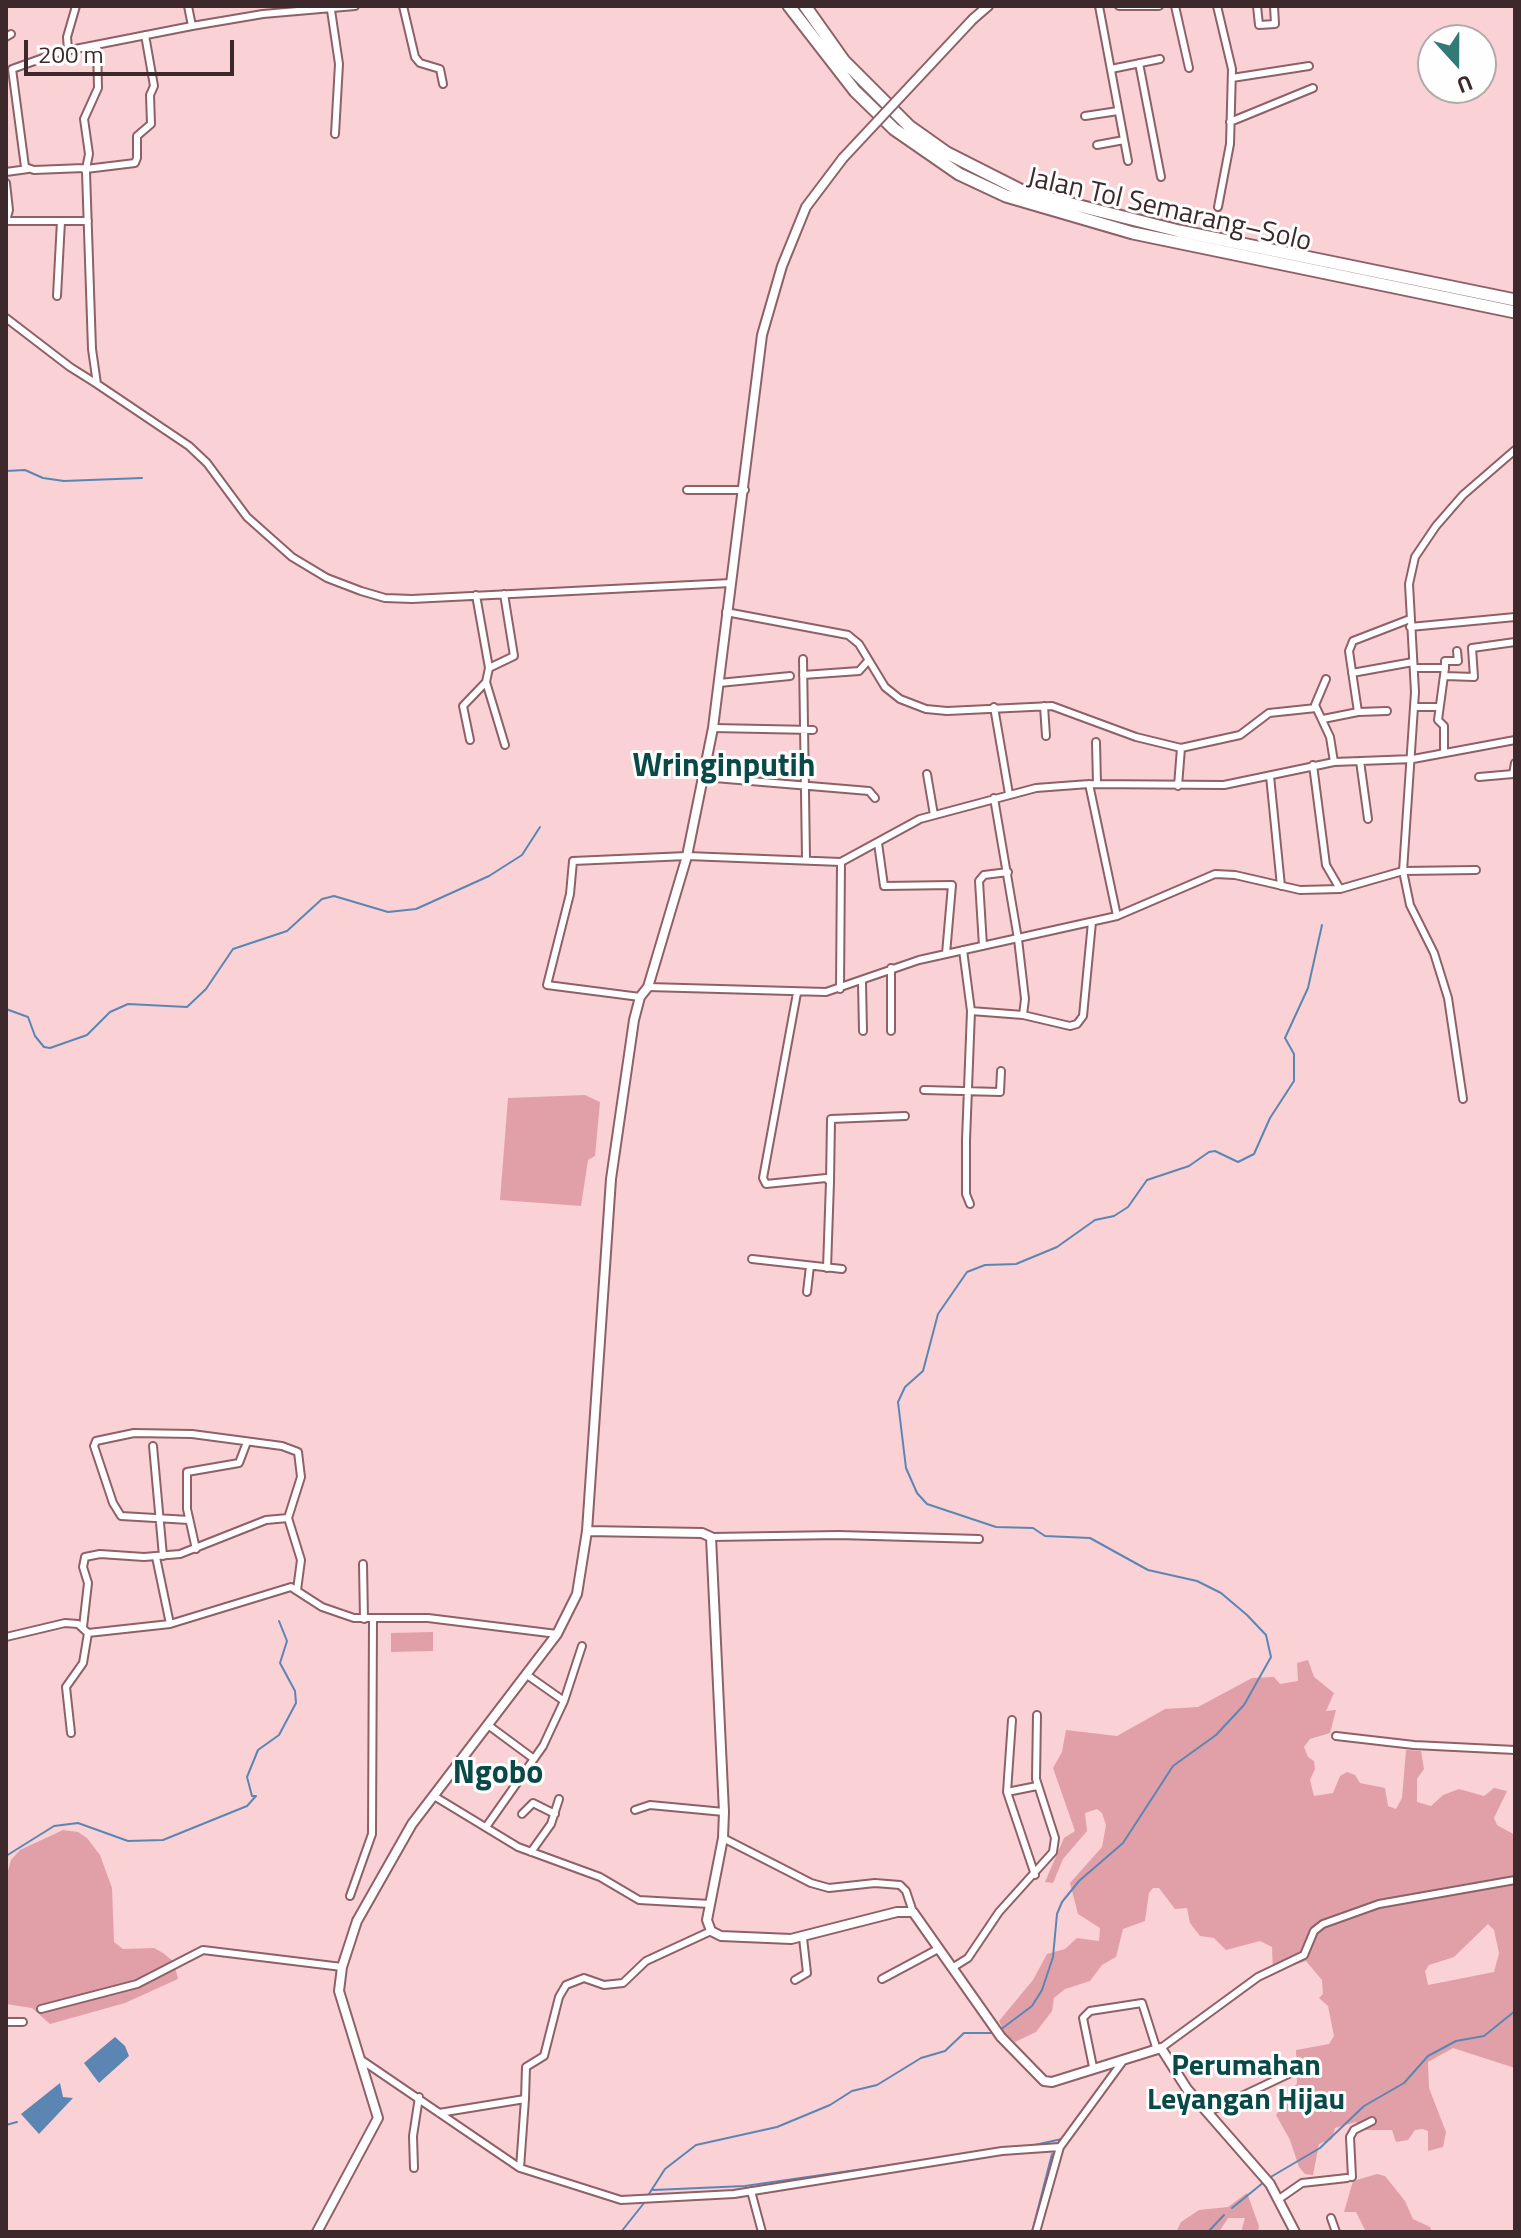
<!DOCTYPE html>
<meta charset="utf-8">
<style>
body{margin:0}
#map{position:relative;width:1521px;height:2238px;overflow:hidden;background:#fad1d5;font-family:"Titillium Web",sans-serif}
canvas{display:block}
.frame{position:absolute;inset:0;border:8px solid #3d292c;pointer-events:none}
.north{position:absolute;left:1417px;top:24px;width:80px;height:80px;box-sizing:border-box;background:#fefefe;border:2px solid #b1a9aa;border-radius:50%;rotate:159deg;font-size:22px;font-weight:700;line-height:32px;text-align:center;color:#3d292c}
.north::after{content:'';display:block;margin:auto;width:28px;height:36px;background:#317a76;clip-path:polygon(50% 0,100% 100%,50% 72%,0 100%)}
.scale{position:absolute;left:24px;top:40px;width:210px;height:36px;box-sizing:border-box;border:4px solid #3d292c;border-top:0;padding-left:10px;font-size:24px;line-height:28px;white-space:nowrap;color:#3d292c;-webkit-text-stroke:6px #fefefe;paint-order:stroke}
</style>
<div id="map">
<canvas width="1521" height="2238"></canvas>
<div class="frame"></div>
<div class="north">U</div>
<div class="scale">200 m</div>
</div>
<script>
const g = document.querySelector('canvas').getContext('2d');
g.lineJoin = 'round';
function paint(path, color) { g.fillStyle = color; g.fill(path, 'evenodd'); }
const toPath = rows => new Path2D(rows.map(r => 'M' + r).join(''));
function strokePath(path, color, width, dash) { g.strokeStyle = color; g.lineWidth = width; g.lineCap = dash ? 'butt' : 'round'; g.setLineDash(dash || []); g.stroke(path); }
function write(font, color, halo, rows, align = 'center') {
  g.font = font + ' "Titillium Web",sans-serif'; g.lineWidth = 6; g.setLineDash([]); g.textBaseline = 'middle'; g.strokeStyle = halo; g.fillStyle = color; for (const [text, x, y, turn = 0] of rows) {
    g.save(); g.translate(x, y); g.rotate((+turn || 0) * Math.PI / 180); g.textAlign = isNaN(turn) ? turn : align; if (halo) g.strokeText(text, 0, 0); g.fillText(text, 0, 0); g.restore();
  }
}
paint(toPath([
 [585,1095,600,1102,595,1156,588,1160,581,1206,500,1200,508,1098],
 [433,1632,433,1651,391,1652,391,1633],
 [1308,1660,1314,1677,1334,1693,1326,1711,1336,1710,1330,1733,1310,1739,1304,1747,1308,1757,1314,1761,1315,1769,1310,1780,1314,1796,1333,1793,1340,1776,1347,1772,1355,1775,1360,1783,1385,1788,1388,1806,1396,1809,1402,1798,1406,1750,1421,1751,1424,1769,1417,1779,1417,1802,1431,1806,1443,1795,1459,1789,1484,1796,1494,1788,1507,1791,1494,1818,1497,1825,1515,1835,1515,2068,1453,2048,1428,2062,1429,2088,1446,2132,1443,2147,1428,2151,1428,2131,1422,2129,1415,2130,1408,2140,1396,2142,1392,2130,1361,2130,1356,2122,1335,2128,1332,2139,1319,2144,1313,2175,1305,2174,1299,2167,1290,2140,1276,2115,1297,2083,1296,2050,1329,2044,1334,2036,1328,2006,1319,1998,1323,1994,1322,1980,1306,1961,1273,1972,1272,1947,1260,1941,1226,1950,1214,1938,1200,1936,1190,1923,1187,1908,1175,1909,1159,1888,1153,1888,1149,1893,1145,1921,1123,1929,1116,1957,1102,1965,1090,1981,1065,1989,1054,1998,1052,2011,1036,2032,1015,2042,1005,2034,999,2021,1033,1980,1047,1954,1065,1949,1077,1938,1099,1941,1100,1928,1078,1914,1070,1883,1102,1847,1106,1825,1102,1813,1097,1809,1085,1813,1087,1831,1063,1859,1053,1883,1045,1882,1064,1838,1075,1831,1053,1768,1062,1752,1066,1730,1117,1736,1165,1709,1198,1707,1252,1678,1274,1677,1280,1684,1298,1681,1297,1663],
 [1488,1924,1494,1930,1499,1953,1494,1972,1428,1985,1425,1971,1429,1965,1454,1957],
 [63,1830,78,1832,87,1838,100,1855,112,1888,114,1942,123,1949,154,1948,163,1953,174,1962,178,1979,125,2003,50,2024,32,2008,6,2004,6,1878,11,1860,20,1850],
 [1377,2174,1385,2176,1405,2201,1413,2219,1430,2227,1432,2232,1366,2232,1356,2212,1344,2212,1353,2181],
 [1247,2193,1259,2226,1258,2232,1241,2232,1245,2218,1228,2218,1219,2232,1176,2232,1181,2222,1199,2210,1228,2207]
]), '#e1a0a8');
paint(toPath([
 [115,2037,125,2046,129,2056,99,2083,84,2063],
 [60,2083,63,2097,73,2098,39,2134,21,2114]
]), '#5b86b4');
strokePath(toPath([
 [6,471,25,470,43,478,64,481,142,478],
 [6,1009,28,1017,35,1036,44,1047,50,1048,87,1035,110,1012,128,1004,187,1007,206,989,233,949,287,931,322,899,334,896,388,912,416,909,489,876,522,855,540,827],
 [6,1856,54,1826,78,1823,128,1841,163,1840,247,1806,256,1796,252,1796,247,1777,258,1750,279,1735,296,1703,295,1691,280,1663,287,1641,279,1621],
 [1000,2030,1032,2006,1042,1990,1053,1957,1057,1914,1062,1902,1079,1881,1123,1843,1173,1766,1216,1735,1244,1705,1271,1657,1266,1635,1247,1615,1221,1593,1197,1581,1148,1570,1090,1538,1045,1536,1033,1528,996,1527,927,1504,917,1493,906,1468,898,1402,905,1387,923,1371,938,1314,967,1272,985,1265,1016,1264,1057,1247,1095,1220,1114,1216,1128,1207,1147,1180,1189,1166,1209,1152,1215,1151,1238,1162,1254,1154,1270,1118,1294,1081,1294,1054,1285,1038,1308,988,1322,925],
 [6,2125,17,2122],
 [1030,2146,1062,2139],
 [967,2154,1007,2148],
 [1269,2178,1320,2148,1364,2106,1404,2083,1428,2056,1456,2041,1484,2036,1515,2011],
 [653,2190,745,2186,933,2159],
 [647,2197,665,2169,696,2145,777,2127,830,2105,852,2091,877,2085,921,2058,945,2051,964,2033,994,2033],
 [1232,2208,1264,2182],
 [621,2232,644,2203],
 [1032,2232,1052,2154],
 [1208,2232,1224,2215]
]), '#5b86b4', 2);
const street = toPath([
 [188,6,192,26],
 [355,6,263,14,192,26,60,52,12,69,25,167,34,170,84,168,86,172,92,349,97,384,189,446,207,463,247,517,292,557,327,578,361,591,385,598,412,599,731,583],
 [403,6,415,57,420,63,440,69,443,84],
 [1099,6,1128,161],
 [1119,6,1159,6],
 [1175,6,1189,68],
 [1217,6,1232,69,1230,144,1218,207],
 [1257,6,1259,25,1275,24,1274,6],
 [331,10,339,64,335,134],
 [6,37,11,34],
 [97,45,98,88,84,119,89,154,86,169,135,163,137,158,137,136,151,124,150,95,154,86,145,35],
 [68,50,67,37,76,6],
 [1139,63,1161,177],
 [1111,69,1160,59],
 [1232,78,1309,66],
 [1085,116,1118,111],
 [1230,122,1313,88],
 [1097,145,1124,140],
 [6,172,28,169],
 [6,183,9,210,6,221],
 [6,221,88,221],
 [57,296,61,221],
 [6,318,70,367,97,384],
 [687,490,745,490],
 [476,595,489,668,486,682,505,745],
 [726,612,848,635,859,644,885,687,900,699,926,709,947,711,1052,706,1136,737,1181,748,1240,735,1269,713,1316,708],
 [1410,627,1515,617],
 [803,659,806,858],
 [489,668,514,656,504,594],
 [1414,668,1445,668,1438,720,1444,726,1444,753],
 [1445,668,1445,661,1458,661,1457,651],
 [1352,673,1413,662],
 [803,675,859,671,867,662],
 [1445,676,1474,677,1472,648,1515,642],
 [1326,679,1315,705,1330,737,1334,762],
 [719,683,790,676],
 [1044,706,1046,736],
 [994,707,1009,794],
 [1414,707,1439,707],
 [1358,712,1387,711],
 [1323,719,1358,712,1349,651,1353,641,1410,619],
 [713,728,813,730],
 [470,740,463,706,486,682],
 [1096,742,1097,784],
 [1360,761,1368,819],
 [1313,765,1326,865,1340,889,1403,871,1476,870],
 [927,774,934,815],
 [1270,776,1281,886],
 [703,777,869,791,875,798],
 [1479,777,1513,774,1515,763],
 [1089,784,1117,916],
 [1178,786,1181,748],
 [994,798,1018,939,1025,999,1023,1015],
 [878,843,884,886,952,885,946,954],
 [983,946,979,881,984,875,1008,872],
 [963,950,971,1011,966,1140,966,1194,970,1204],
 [862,982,863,1031],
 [648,987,826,992,919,960,1117,916,1215,874,1235,875,1300,890,1340,889],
 [840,989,841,862],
 [797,993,763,1178,766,1184,826,1178,830,1182,827,1268],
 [640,997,547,985,570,894,573,861,687,856,841,862,920,819,1036,788,1089,784,1224,785,1334,762,1413,759,1515,740],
 [971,1011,1023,1015,1070,1026,1077,1024,1083,1016,1092,922],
 [891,1031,891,968],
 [924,1090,1000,1092,1001,1071],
 [1463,1099,1448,998,1434,953,1410,905,1403,871,1415,692,1409,584,1415,557,1436,526,1463,495,1515,450],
 [830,1182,831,1119,905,1116],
 [752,1259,842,1269],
 [807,1292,810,1266],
 [153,1446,163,1556],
 [189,1520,121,1516,113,1503,94,1446,96,1441,134,1433,192,1434,282,1446,298,1452,301,1477,288,1518,301,1560,297,1590],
 [711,1537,839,1535,979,1539],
 [196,1549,187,1509,187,1472,239,1463,247,1442],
 [156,1557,170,1624],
 [363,1564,364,1619],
 [83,1627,88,1583,83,1567,85,1557,100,1554,144,1557,180,1554,266,1520,288,1518],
 [6,1637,65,1623,78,1624,88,1633,170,1624,291,1587,322,1607,354,1618,428,1618,557,1634],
 [527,1675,564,1701],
 [1012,1720,1007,1792,1035,1875],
 [488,1725,534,1759],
 [71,1733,66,1687,83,1663,88,1633],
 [1336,1736,1414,1745,1515,1750],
 [1007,1792,1037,1786],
 [434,1796,518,1847,600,1877,639,1900,710,1904],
 [635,1810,650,1805,724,1812],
 [522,1814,533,1803,555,1814],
 [486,1827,543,1746,564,1701,582,1646],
 [723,1838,811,1883,829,1888,875,1883,900,1885,906,1891,913,1912],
 [531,1852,551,1824,559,1799],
 [350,1896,372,1834,373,1619],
 [952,1968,968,1958,999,1912,1053,1852,1055,1838,1036,1779,1037,1715],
 [882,1979,938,1949],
 [795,1980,807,1973,803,1938],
 [41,2009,137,1984,203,1950,342,1967],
 [6,2022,23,2022],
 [1161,2048,1258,1977,1304,1955,1314,1931,1323,1924,1379,1904,1515,1880],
 [360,2059,520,2168,621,2200,734,2194,1002,2151,1060,2147],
 [1093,2067,1083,2018,1090,2011,1142,2003,1156,2047],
 [1208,2112,1299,2069],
 [439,2113,525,2099,526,2067,544,2056,559,1997,566,1985,584,1978,604,1985,623,1983,646,1961,711,1931],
 [414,2168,413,2136,419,2097],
 [520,2168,525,2099],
 [1352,2177,1350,2137,1354,2130,1372,2121],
 [751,2191,762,2232],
 [1279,2199,1302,2183,1347,2178],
 [1331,2218,1336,2232],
 [1036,2232,1060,2147,1123,2061]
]);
const secondary = toPath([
 [973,19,988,6],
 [587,1531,702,1533,711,1537,724,1812,723,1838,707,1920,711,1931,721,1936,791,1939,897,1912,913,1912,1001,2037,1044,2081,1052,2082,1161,2048,1187,2089,1270,2184,1295,2232],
 [317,2232,378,2118,339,1991,342,1967,357,1921,412,1824,557,1634,577,1594,587,1531,611,1179,634,1020,640,997,648,987,687,856,713,728,762,335,782,266,806,207,843,158]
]);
const highway = toPath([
 [789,6,855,91,894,129,959,174,1006,196,1133,233,1515,312],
 [805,6,844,61,909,126,947,153,1024,192,1179,231,1515,300]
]);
strokePath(street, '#8d6167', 10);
strokePath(secondary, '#8d6167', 12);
strokePath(highway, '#8d6167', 15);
strokePath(street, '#fff', 6);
strokePath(secondary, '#fff', 8);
strokePath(highway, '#fff', 11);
const secondaryBridge = toPath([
 [843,158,973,19]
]);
strokePath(secondaryBridge, '#8d6167', 12, []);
strokePath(secondaryBridge, '#fff', 8);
write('28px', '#3d292c', '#fefefe', [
 ["Jalan Tol Semarang–Solo",1169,211,13]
]);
write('bold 30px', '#094947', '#fefefe', [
 ["Perumahan",1246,2068],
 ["Leyangan Hijau",1246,2102]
]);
write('bold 32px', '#094947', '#fefefe', [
 ["Wringinputih",724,768],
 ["Ngobo",498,1775]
]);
</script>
